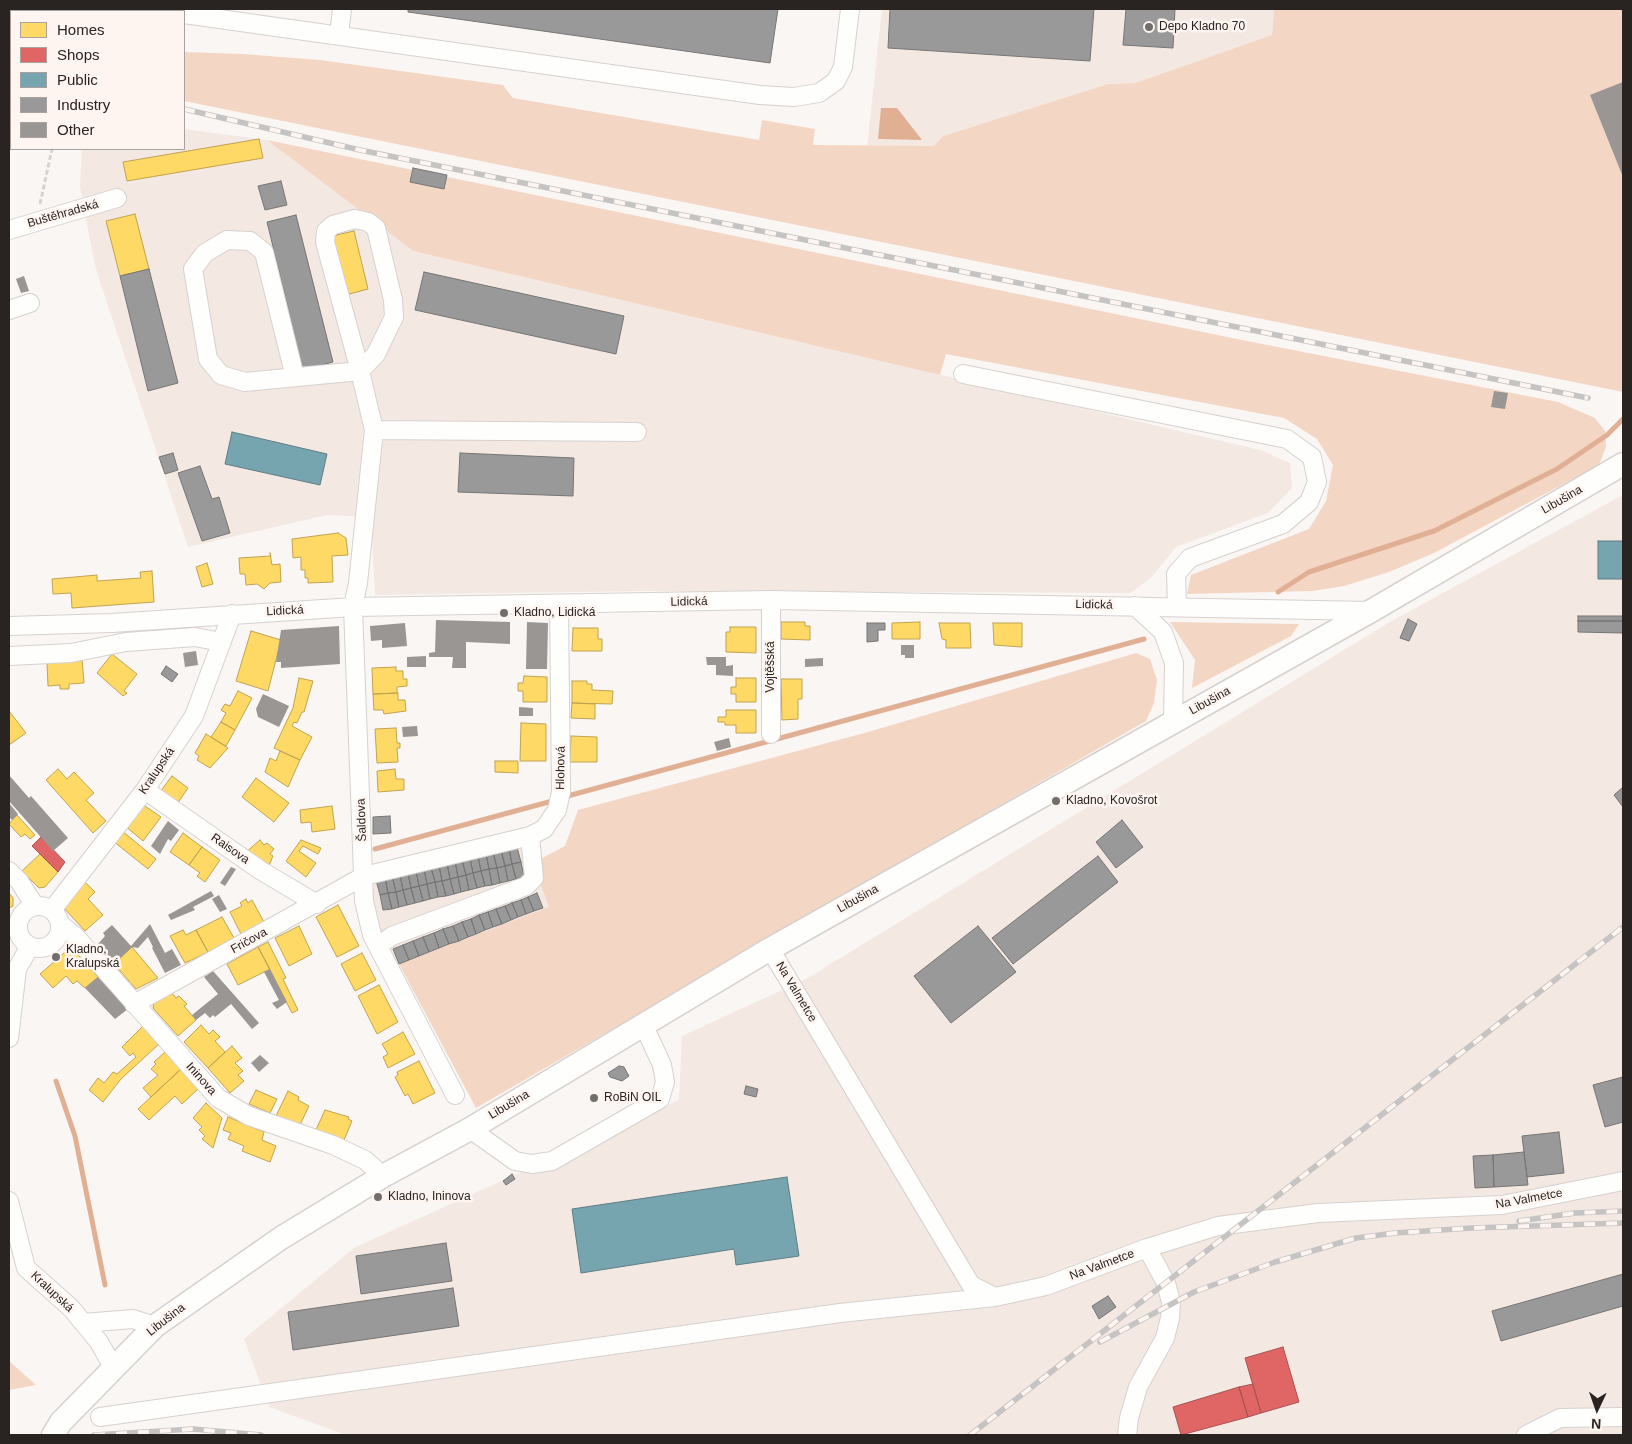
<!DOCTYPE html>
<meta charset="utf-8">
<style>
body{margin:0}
#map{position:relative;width:1632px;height:1444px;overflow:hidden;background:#faf6f4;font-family:Helvetica,sans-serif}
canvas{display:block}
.frame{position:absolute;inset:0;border:10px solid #292421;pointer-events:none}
.legend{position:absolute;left:10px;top:10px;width:175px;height:140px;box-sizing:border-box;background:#fef5f0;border:1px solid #a9a19d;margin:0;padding:6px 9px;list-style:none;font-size:15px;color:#292421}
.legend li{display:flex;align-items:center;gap:10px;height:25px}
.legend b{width:25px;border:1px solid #a9a19d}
.north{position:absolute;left:1572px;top:1384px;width:50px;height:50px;-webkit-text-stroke:4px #fef5f0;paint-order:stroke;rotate:183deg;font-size:14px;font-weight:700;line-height:20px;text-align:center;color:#292421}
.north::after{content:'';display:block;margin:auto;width:18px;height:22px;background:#292421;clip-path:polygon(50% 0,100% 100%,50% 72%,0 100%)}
</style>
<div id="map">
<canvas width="1632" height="1444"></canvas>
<div class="frame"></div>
<ul class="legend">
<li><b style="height:14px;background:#ffd966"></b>Homes</li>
<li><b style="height:14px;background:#e06666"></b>Shops</li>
<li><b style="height:14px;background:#76a5af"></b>Public</li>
<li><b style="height:14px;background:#999"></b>Industry</li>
<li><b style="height:14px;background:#9a9694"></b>Other</li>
</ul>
<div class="north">N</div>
</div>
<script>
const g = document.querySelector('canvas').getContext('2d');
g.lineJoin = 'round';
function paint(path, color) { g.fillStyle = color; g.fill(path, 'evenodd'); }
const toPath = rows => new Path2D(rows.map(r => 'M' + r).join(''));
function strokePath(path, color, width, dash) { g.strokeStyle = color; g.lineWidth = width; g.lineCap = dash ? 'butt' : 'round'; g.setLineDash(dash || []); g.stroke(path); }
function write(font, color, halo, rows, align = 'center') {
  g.font = font + ' Helvetica,sans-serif'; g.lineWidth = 5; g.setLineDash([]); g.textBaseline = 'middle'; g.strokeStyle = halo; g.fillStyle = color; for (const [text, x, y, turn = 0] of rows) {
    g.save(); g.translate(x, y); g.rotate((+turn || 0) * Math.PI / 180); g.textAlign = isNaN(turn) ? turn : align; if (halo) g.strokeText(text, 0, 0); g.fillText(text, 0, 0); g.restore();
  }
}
paint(toPath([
 [882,9,1274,9,1272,35,1135,83,1108,84,943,136,934,146,867,147],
 [184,129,267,140,413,251,1260,450,1290,463,1292,488,1268,513,1176,547,1150,579,1130,593,641,591,375,595,371,517,327,515,188,547,95,266,80,187,82,149,184,149],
 [1623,495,1623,1435,346,1435,269,1407,244,1339,354,1248,679,1100,682,1036,806,979,1388,623],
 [525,841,550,907,395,966,379,934,370,878]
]), '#f4e8e2');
paint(toPath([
 [1274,9,1623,9,1623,392,184,101,184,52,243,54,320,60,503,85,513,98,759,140,762,120,815,129,813,145,934,146,943,136,1108,84,1135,83,1272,35],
 [9,21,11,22,11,79,9,78],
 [267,140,1242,340,1558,402,1595,418,1605,431,1606,447,1599,465,1434,553,1389,572,1344,586,1313,591,1187,594,1191,575,1309,529,1326,501,1333,465,1317,439,1284,418,946,354,940,375,413,251],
 [1170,622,1299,624,1291,636,1192,688,1195,660],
 [1136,653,1150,659,1157,680,1154,703,1146,721,476,1108,399,964,549,907,533,863,565,846,578,810,868,732],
 [9,1361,36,1385,9,1390]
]), '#f4d6c5');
paint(toPath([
 [881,108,897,108,922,140,878,139]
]), '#e1b094');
const homes = toPath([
 [259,139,263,158,127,181,123,162,259,139],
 [135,214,149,269,120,276,106,221,135,214],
 [354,231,368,289,342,296,328,237,354,231],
 [338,533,346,538,348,555,332,556,333,582,308,583,308,578,305,578,305,570,301,570,301,557,293,558,292,539,338,533],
 [270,553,272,565,280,564,281,582,270,583,264,589,257,584,246,585,245,574,240,574,239,558,271,556,270,553],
 [207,563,213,584,202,587,196,567,207,563],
 [152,571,154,602,72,608,71,593,53,594,52,579,97,575,97,581,141,578,140,572,152,571],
 [781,622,805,622,805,626,810,626,810,640,781,639,781,622],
 [920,622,920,639,892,639,892,623,920,622],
 [939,623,970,623,971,648,946,648,946,640,942,639,939,623],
 [993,623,1022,623,1022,647,994,645,993,623],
 [730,627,756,627,756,653,726,652,726,632,730,632,730,627],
 [573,628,598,628,598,639,602,639,602,651,572,651,573,628],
 [251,631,281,640,268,691,236,681,251,631],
 [112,654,137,674,124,691,127,693,123,696,97,673,112,654],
 [82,659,84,683,69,684,69,689,60,689,60,685,48,686,47,662,82,659],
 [396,667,396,671,403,671,403,679,407,679,407,686,397,687,397,693,373,694,372,668,396,667],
 [524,676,547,677,547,702,523,702,523,691,518,691,518,683,523,683,524,676],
 [299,678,313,681,304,712,302,712,297,723,294,722,292,726,312,737,300,760,274,748,293,708,299,678],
 [736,678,756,678,756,702,736,702,736,694,731,694,731,687,736,687,736,678],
 [781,679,802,679,802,699,798,699,798,719,782,720,781,679],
 [572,681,587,681,587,684,592,684,592,690,613,691,612,704,572,703,572,681],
 [238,691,252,698,235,730,221,722,226,713,221,710,225,704,230,706,238,691],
 [398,693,398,700,405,700,406,711,384,714,383,710,374,710,373,694,398,693],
 [572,703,595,704,595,719,571,718,572,703],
 [726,710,756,710,756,733,736,733,736,725,725,725,725,722,718,722,718,717,726,717,726,710],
 [9,711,26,733,9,745,9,711],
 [221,722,235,730,226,746,211,737,221,722],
 [521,723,546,724,546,761,520,761,521,723],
 [396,728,397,743,400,743,400,748,397,748,398,762,377,763,375,729,396,728],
 [206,734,228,748,210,768,197,760,199,756,195,753,206,734],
 [571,736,597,737,597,762,570,762,571,736],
 [280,751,300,760,288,787,265,772,270,758,276,761,280,751],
 [495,761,518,761,518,773,495,772,495,761],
 [58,769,67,779,74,772,94,793,86,800,106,821,93,833,46,780,58,769],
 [395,769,396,779,404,779,404,790,378,792,377,771,395,769],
 [172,776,188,788,177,804,160,792,172,776],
 [256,778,289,803,274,822,242,797,256,778],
 [142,804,161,817,143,841,125,826,142,804],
 [332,806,335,829,312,832,311,822,301,823,300,810,332,806],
 [17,815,35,835,30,839,25,834,21,837,9,824,17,815],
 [121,830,156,859,148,869,113,841,121,830],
 [183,833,202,847,189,865,170,852,183,833],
 [260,840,264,845,267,843,274,849,270,854,273,856,268,868,245,853,260,840],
 [301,840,321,848,318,854,303,846,299,851,316,863,306,877,286,861,301,840],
 [202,847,220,860,205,882,197,876,200,873,189,865,202,847],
 [40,854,58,872,45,887,39,888,22,871,40,854],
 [83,880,95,892,88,899,103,915,85,931,62,906,83,880],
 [9,893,13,898,13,906,9,908,9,893],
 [246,899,248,903,252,900,264,922,241,934,230,912,242,906,240,903,246,899],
 [338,905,359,946,337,957,316,917,338,905],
 [222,917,234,938,208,952,196,930,222,917],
 [299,926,312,954,289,966,275,938,299,926],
 [183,930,186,935,196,930,208,952,185,963,170,936,183,930],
 [268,942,286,978,283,979,298,1010,292,1013,258,947,268,942],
 [71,947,98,977,85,988,77,981,73,984,66,976,53,988,40,974,71,947],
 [132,947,158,978,136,989,114,964,132,947],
 [258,947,270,969,238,985,227,964,258,947],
 [362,953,376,980,355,991,341,964,362,953],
 [379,985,398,1022,377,1034,358,996,379,985],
 [172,993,176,998,179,996,187,1004,184,1006,196,1020,178,1036,153,1008,154,1003,172,993],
 [201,1025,209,1034,213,1030,220,1037,215,1041,225,1052,208,1068,184,1042,201,1025],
 [143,1026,159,1044,121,1079,103,1102,89,1090,98,1078,104,1083,113,1072,117,1074,136,1057,133,1053,130,1056,122,1047,143,1026],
 [403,1032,415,1054,388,1068,383,1057,388,1054,382,1044,403,1032],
 [232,1046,242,1058,235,1063,243,1071,238,1075,244,1081,230,1093,208,1068,232,1046],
 [165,1052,181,1069,151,1097,143,1088,158,1075,151,1069,156,1064,154,1062,165,1052],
 [419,1061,435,1093,413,1104,408,1094,405,1096,395,1077,398,1075,397,1072,419,1061],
 [181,1069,199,1088,182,1104,175,1096,149,1120,138,1109,181,1069],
 [256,1090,277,1099,270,1113,249,1104,256,1090],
 [288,1091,299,1097,298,1100,309,1106,299,1127,276,1116,288,1091],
 [206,1103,222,1118,213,1148,202,1139,205,1136,199,1130,202,1127,193,1118,206,1103],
 [325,1110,349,1117,348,1119,352,1121,344,1140,315,1132,325,1110],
 [228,1117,264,1132,262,1140,276,1146,270,1162,242,1151,244,1146,228,1139,231,1133,223,1130,228,1117]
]);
paint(homes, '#ffd966');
strokePath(homes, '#bfa351', 1);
const shops = toPath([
 [41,837,65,862,58,872,32,846,41,837],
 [1283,1347,1299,1402,1261,1413,1245,1358,1283,1347],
 [1253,1384,1261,1413,1248,1417,1239,1387,1253,1384],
 [1239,1387,1248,1417,1181,1435,1173,1407,1239,1387]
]);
paint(shops, '#e06666');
strokePath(shops, '#a95251', 1);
const public = toPath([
 [9,104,11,104,11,137,9,136,9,104],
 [232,432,327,454,320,485,225,464,232,432],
 [1598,541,1623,541,1623,579,1598,579,1598,541],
 [787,1177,799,1256,736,1265,734,1249,581,1273,572,1209,787,1177]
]);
paint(public, '#76a5af');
strokePath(public, '#5f7e84', 1);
const industry = toPath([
 [408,9,778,9,770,63,408,12,408,9],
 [890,9,1094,9,1090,61,888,48,890,9],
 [1126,9,1175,9,1173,48,1123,45,1126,9],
 [413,168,447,175,444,189,410,182,413,168],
 [281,181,287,205,265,210,258,186,281,181],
 [296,215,333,362,303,370,267,222,296,215],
 [149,269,178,383,148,391,120,276,149,269],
 [424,272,624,316,616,354,415,310,424,272],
 [173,453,178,470,165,474,159,457,173,453],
 [460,453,574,458,573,496,458,492,460,453],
 [200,466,212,499,219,497,230,533,202,541,178,473,200,466],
 [1578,616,1623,616,1623,621,1578,621,1578,616],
 [1408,619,1417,624,1409,641,1400,638,1408,619],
 [1578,621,1623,621,1623,633,1578,632,1578,621],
 [867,623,885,623,885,630,878,630,878,641,867,642,867,623],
 [166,666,178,674,172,682,161,674,166,666],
 [1623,787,1623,807,1614,795,1623,787],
 [390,816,391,833,373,834,373,817,390,816],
 [1122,820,1143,847,1116,868,1096,842,1122,820],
 [517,847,521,862,512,864,509,849,517,847],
 [509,849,512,864,505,866,501,850,509,849],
 [501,850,505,866,497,868,493,852,501,850],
 [493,852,497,868,489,869,486,854,493,852],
 [486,854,489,869,481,871,478,856,486,854],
 [478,856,481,871,473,873,470,858,478,856],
 [1098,856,1118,882,1013,964,992,938,1098,856],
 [470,858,473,873,466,875,462,860,470,858],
 [462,860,466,875,458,877,455,861,462,860],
 [455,861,458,877,450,879,447,863,455,861],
 [521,862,524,877,516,879,512,864,521,862],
 [447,863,450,879,442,881,439,865,447,863],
 [512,864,516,879,508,881,505,866,512,864],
 [439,865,442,881,435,882,431,867,439,865],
 [505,866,508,881,500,883,497,868,505,866],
 [431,867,435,882,427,884,424,869,431,867],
 [497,868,500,883,492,885,489,869,497,868],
 [424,869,427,884,419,886,416,871,424,869],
 [489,869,492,885,485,886,481,871,489,869],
 [416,871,419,886,411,888,408,873,416,871],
 [481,871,485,886,477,888,473,873,481,871],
 [408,873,411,888,403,890,400,875,408,873],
 [473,873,477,888,469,890,466,875,473,873],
 [400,875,403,890,396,892,392,876,400,875],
 [466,875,469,890,461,892,458,877,466,875],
 [392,876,396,892,388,893,385,878,392,876],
 [458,877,461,892,454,894,450,879,458,877],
 [385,878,388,893,380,895,376,880,385,878],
 [450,879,454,894,446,896,442,881,450,879],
 [442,881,446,896,438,897,435,882,442,881],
 [435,882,438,897,430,899,427,884,435,882],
 [427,884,430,899,423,901,419,886,427,884],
 [419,886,423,901,415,903,411,888,419,886],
 [411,888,415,903,407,905,403,890,411,888],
 [403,890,407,905,399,907,396,892,403,890],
 [396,892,399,907,392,909,388,893,396,892],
 [388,893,392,909,383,910,380,895,388,893],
 [537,893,543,908,534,911,528,897,537,893],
 [528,897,534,911,526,914,521,900,528,897],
 [521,900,526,914,518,917,512,903,521,900],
 [512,903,518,917,511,920,505,906,512,903],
 [505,906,511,920,502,924,496,909,505,906],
 [496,909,502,924,493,927,488,912,496,909],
 [488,912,493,927,485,930,479,915,488,912],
 [479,915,485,930,476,934,471,919,479,915],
 [471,919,476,934,468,937,462,922,471,919],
 [462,922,468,937,459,941,453,926,462,922],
 [453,926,459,941,449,944,443,929,453,926],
 [978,926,1016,972,951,1023,914,976,978,926],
 [443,929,449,944,439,948,434,933,443,929],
 [434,933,439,948,429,952,423,937,434,933],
 [423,937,429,952,419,956,413,941,423,937],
 [413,941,419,956,409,960,403,945,413,941],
 [403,945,409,960,399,964,393,949,403,945],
 [619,1066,624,1067,629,1076,622,1081,610,1077,608,1073,619,1066],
 [1623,1077,1623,1122,1605,1127,1593,1085,1623,1077],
 [746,1086,758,1089,756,1097,744,1094,746,1086],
 [1559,1132,1564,1173,1527,1177,1522,1136,1559,1132],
 [1524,1152,1528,1185,1494,1187,1493,1155,1524,1152],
 [1493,1155,1494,1187,1475,1188,1473,1156,1493,1155],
 [512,1174,515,1179,506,1185,503,1181,512,1174],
 [446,1243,452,1281,361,1294,356,1256,446,1243],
 [1623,1274,1623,1306,1501,1341,1492,1311,1623,1274],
 [453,1288,459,1326,293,1350,288,1312,453,1288],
 [1108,1296,1116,1307,1099,1319,1092,1306,1108,1296]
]);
paint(industry, '#999');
strokePath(industry, '#777675', 1);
strokePath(toPath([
 [1278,592,1309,572,1434,531,1557,469,1607,435,1623,419],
 [564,797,1144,639],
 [375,849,556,800],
 [56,1081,75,1136,105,1285]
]), '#e1b094', 5);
paint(toPath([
 [1623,82,1623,177,1590,95],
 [24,276,29,291,21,293,16,279],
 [1494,391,1508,393,1505,409,1491,407],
 [436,620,510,622,510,644,466,642,466,668,452,668,453,657,429,657,429,653,435,652],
 [527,622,548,623,547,669,526,669],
 [405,623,407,646,382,648,382,640,371,641,370,626],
 [339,626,340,664,281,668,281,662,276,662,281,630],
 [901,645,914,645,914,658,905,658,905,655,901,655],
 [196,651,198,665,185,667,183,653],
 [426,656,426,667,407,667,407,657],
 [706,657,726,657,726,666,733,665,733,676,716,675,716,665,707,665],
 [823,658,823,666,805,667,805,659],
 [263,694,289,706,279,727,258,717,256,709],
 [519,707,533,708,533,716,519,716],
 [417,726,418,736,403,737,402,727],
 [729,738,731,747,717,751,714,742],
 [9,775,29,798,31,796,68,838,53,851,9,801],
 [9,803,18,814,12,820,9,817],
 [168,821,179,830,171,841,168,839,160,854,151,846],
 [231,867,236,869,225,886,220,883],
 [211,891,214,896,193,907,195,910,171,920,168,915],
 [219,895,227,909,220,912,212,899],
 [150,924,165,953,172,949,181,965,165,973,152,948,153,947,148,937,138,948,132,947,114,964,97,945,105,936,103,933,112,925,131,946],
 [270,969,287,1002,277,1009,272,1003,279,1000,264,972],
 [213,971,259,1023,252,1029,231,1004,215,1017,213,1015,210,1018,205,1013,196,1020,192,1015,218,994,204,977],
 [98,977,128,1009,115,1019,85,988],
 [260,1055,269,1063,259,1072,251,1063]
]), '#9a9694');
const minor = toPath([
 [149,9,167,11],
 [184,14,760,95,794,97,819,93,836,81,843,67,850,9],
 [339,35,342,9],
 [9,230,117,198],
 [9,310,30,303],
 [963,374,1287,439,1312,457,1317,482,1309,502,1283,524,1190,558,1176,574,1177,606],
 [295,377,264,252,250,241,227,240,205,253,193,269,208,359,221,375,245,382,360,371,376,354,394,317,393,300,376,228,368,222,355,219,333,225,326,231,325,242,360,371,374,430,358,583,353,607,364,901,372,935,455,1095],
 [374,430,637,432],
 [771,600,771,734],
 [1135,606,1163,632,1174,663,1173,722],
 [9,626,112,623,353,607,771,600,1371,611],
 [9,656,71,653,126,642,195,637,221,642],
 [145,790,260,870,317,904],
 [9,871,19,881,35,906],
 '18 927a21 21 0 1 1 42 0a21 21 0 1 1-42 0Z',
 [52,910,145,790,194,716,232,614],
 [60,924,76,937,218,1098,249,1116,333,1145,365,1160,383,1176],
 [378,946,392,936,526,886,534,878,530,836],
 [770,949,971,1285,995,1297],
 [134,1004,364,876,530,836,544,829,557,810,561,792,559,605],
 [9,1038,17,969,30,946],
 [470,1129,515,1161,532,1164,552,1161,660,1099,665,1082,662,1065,643,1024],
 [9,1201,26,1268,71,1308,99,1342,113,1367],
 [83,1323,133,1319,155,1326],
 [100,1417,840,1313,995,1297,1046,1286,1147,1248,1218,1226,1318,1213,1502,1205,1623,1181],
 [1127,1435,1129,1418,1138,1387,1165,1338,1170,1318,1171,1302,1166,1283,1147,1248],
 [1526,1435,1560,1418,1623,1417]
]);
const major = toPath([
 [53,1435,61,1422,155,1326,281,1238,383,1176,470,1129,770,949,1371,611,1623,464]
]);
strokePath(minor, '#d6d1ce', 20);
strokePath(major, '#d6d1ce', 25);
strokePath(toPath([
 [9,12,11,13],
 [40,204,52,149]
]), '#d5d4d3', 3, [5, 2.5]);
strokePath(minor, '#fefefd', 18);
strokePath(major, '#fefefd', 22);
const rail = toPath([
 [9,87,11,88],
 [184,109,360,150,1588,398],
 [1519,1221,1575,1213,1623,1211],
 [1100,1342,1194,1292,1275,1262,1356,1238,1395,1233,1472,1228,1623,1223],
 [94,1435,193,1429,261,1435],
 [970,1435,1623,927]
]);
strokePath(rail, '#c5c4c3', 5.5);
strokePath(rail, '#fef5f0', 4, [11]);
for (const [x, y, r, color] of [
 [1149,27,5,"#726e6b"],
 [504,613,5,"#726e6b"],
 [1056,801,5,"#726e6b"],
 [56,957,5,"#726e6b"],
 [594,1098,5,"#726e6b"],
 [378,1197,5,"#726e6b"]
]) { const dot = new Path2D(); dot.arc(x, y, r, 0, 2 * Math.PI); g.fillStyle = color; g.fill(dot); strokePath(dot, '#fef5f0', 2); }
write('12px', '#292421', '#fef5f0', [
 ["Depo Kladno 70",1159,27],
 ["Kladno, Lidická",514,613],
 ["Kladno, Kovošrot",1066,801],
 ["Kladno,",66,950],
 ["Kralupská",66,964],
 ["RoBiN OIL",604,1098],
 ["Kladno, Ininova",388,1197]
], 'left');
write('12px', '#292421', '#fef5f0', [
 ["Buštěhradská",63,214,-16],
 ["Libušina",1562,500,-30],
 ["Lidická",689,602,-1],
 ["Lidická",1094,605,1],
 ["Lidická",285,611,-3],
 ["Vojtěšská",771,667,-90],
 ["Libušina",1210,701,-29],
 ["Hlohová",561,768,-89],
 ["Kralupská",157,771,-56],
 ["Šaldova",362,820,-92],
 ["Raisova",230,849,35],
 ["Libušina",858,899,-29],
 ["Fričova",249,941,-29],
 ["Na Valmetce",796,992,59],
 ["Ininova",201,1079,48],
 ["Libušina",509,1105,-31],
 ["Na Valmetce",1529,1199,-10],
 ["Na Valmetce",1102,1265,-20],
 ["Kralupská",52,1292,43],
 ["Libušina",166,1320,-38]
]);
</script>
